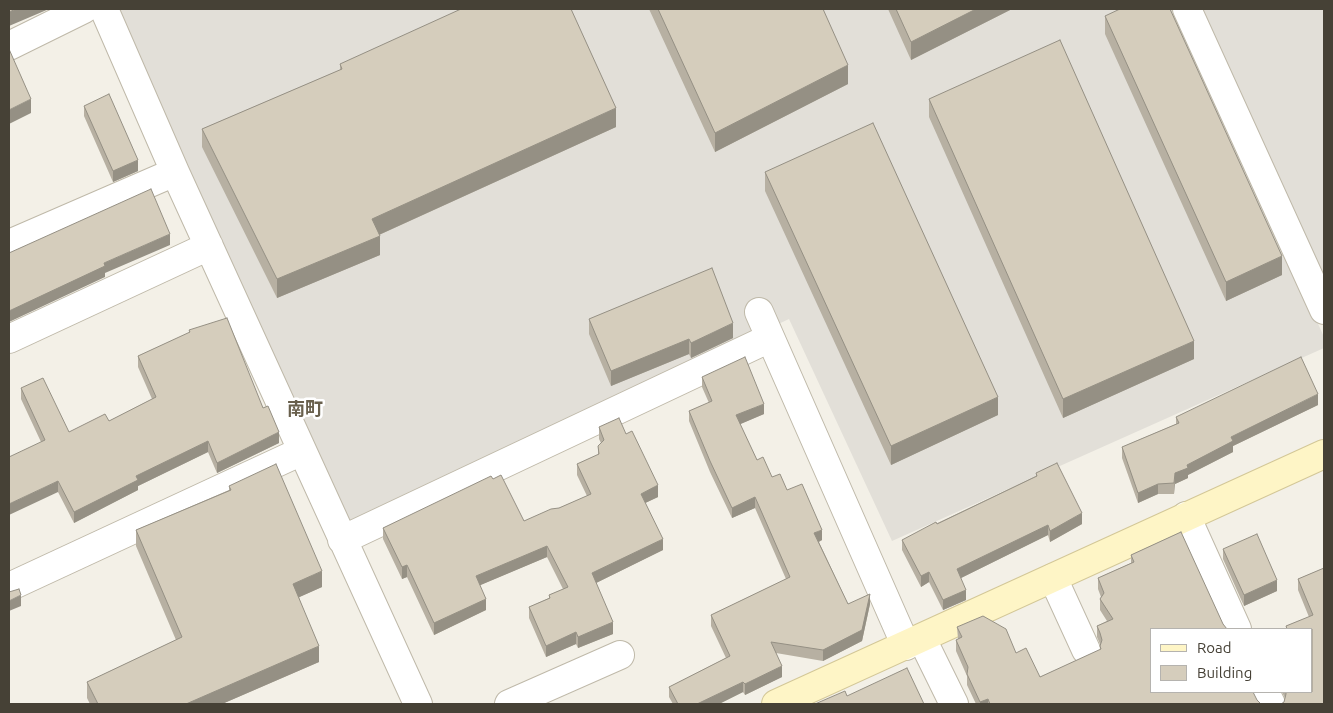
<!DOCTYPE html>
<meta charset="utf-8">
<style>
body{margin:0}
#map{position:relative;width:1333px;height:713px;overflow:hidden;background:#f3f0e7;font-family:Ubuntu,sans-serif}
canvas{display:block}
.frame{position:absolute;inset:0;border:10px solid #464136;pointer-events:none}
.legend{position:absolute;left:1150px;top:628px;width:162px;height:65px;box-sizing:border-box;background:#fff;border:1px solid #b5b3af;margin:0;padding:6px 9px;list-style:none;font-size:15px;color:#464136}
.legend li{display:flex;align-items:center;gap:10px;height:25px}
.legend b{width:25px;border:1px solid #b5b3af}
</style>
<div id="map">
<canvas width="1333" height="713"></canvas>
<div class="frame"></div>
<ul class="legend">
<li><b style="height:6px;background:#fef5c6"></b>Road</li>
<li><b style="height:14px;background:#d5cdbc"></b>Building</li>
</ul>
</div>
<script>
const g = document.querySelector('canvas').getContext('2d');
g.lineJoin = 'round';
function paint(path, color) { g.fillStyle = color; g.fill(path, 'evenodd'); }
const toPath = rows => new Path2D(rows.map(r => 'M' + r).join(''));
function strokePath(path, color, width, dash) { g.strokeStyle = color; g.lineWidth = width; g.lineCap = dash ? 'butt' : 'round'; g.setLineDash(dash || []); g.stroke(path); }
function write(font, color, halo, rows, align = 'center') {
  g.font = font + ' Ubuntu,"Noto Sans JP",sans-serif'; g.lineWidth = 5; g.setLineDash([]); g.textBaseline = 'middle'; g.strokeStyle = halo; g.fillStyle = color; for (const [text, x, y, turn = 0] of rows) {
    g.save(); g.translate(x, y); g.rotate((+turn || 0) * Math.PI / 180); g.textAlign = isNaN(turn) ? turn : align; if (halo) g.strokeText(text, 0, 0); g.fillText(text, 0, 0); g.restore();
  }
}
paint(toPath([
 [116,9,1176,9,1324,337,1324,348,892,541,789,319,351,525],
 [1195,9,1324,9,1324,298]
]), '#e2dfd8');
const street = toPath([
 [104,9,175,172,418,704],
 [1187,9,1324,310],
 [9,46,84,9],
 [9,244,175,172],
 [759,312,906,646],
 [9,339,209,246],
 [1186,516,1237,629],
 [342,540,770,338],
 [1053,578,1086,650],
 [9,587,302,451],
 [922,639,954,704],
 [1265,692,1271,704],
 [509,704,620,655]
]);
const secondary = toPath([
 [776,704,1324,454]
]);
strokePath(street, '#bfb9a9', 30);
strokePath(secondary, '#d3c797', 30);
strokePath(street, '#fff', 28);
strokePath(secondary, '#fef5c6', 28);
paint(toPath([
 [649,9,823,9,848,84,715,152],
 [888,9,1012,9,911,60],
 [1105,16,1282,275,1226,301,1105,34],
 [340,64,616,127,379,235,380,255,277,298,202,147,202,129,340,70],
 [929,99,1194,359,1063,418,929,117],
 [84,106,138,171,113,182,84,116],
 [765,172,998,415,891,465,765,191],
 [589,319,733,338,691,358,689,354,611,386,589,334],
 [189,330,263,408,279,443,217,473,208,452,138,486,138,490,74,523,58,492,41,442,21,399,21,388,69,432,109,421,152,399,138,367,138,356,189,333],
 [702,377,764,414,740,424,757,460,772,477,787,490,822,540,819,542,848,604,870,604,862,641,823,661,776,653,782,677,745,695,743,692,719,704,673,704,669,697,669,687,726,658,711,626,711,615,786,579,755,508,732,518,710,472,689,421,689,411,709,403,702,387],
 [1318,405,1233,446,1233,452,1188,475,1188,478,1175,484,1174,494,1158,494,1138,503,1122,458,1122,447,1176,424,1176,417],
 [599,427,626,434,658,497,645,503,663,550,596,583,613,634,578,648,576,644,546,657,529,618,529,607,549,598,549,595,563,589,547,557,480,585,486,610,434,635,407,577,402,579,383,539,383,528,493,479,524,521,559,508,587,496,577,475,577,464,598,455,598,446,601,443,599,439],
 [1036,473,1082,524,1050,542,1048,535,961,578,966,600,943,610,929,582,921,587,902,550,902,540,1036,476],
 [229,486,322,587,299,597,319,662,222,704,90,704,87,698,87,682,176,640,136,546,136,530,229,490],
 [1181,532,1152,629,1257,700,1261,704,976,704,967,685,967,676,956,651,956,640,958,639,957,627,1016,653,1040,677,1100,650,1100,644,1097,637,1097,626,1107,621,1100,610,1100,599,1101,597,1098,589,1098,578,1131,563,1131,555],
 [1223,549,1277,591,1244,606,1223,559],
 [1324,568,1324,704,1284,702,1285,698,1282,692,1312,692,1312,629,1286,629,1286,626,1309,617,1298,590,1298,579]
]), '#b7b0a2');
paint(toPath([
 [16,9,49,9,9,26,9,12],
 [976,9,1012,9,911,60,911,42],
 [848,65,848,84,715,152,715,133],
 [31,99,31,113,9,124,9,110],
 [616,108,616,127,372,238,372,219],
 [138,160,138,171,113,182,113,171],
 [170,234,170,245,105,273,105,277,9,322,9,311,104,263],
 [380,236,380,255,277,298,277,279],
 [1282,256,1282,275,1226,301,1226,282],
 [733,323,733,338,691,358,691,343],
 [689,339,689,354,611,386,611,371],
 [1194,341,1194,359,1063,418,1063,399],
 [1318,394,1318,405,1233,446,1233,452,1188,475,1188,478,1175,484,1174,494,1175,473,1187,465,1231,437],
 [998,397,998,415,891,465,891,446],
 [764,404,764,414,736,426,736,415],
 [279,432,279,443,217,473,217,463],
 [208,441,208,452,138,486,138,490,74,523,74,512,136,476],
 [58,481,58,492,9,515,9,504],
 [1158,484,1158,494,1138,503,1138,493],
 [658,485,658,497,641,505,641,494],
 [755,497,755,508,732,518,732,508],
 [1082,513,1082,524,1050,542,1050,531],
 [1048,525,1048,535,957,580,957,569],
 [822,530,822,540,814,544,814,533],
 [663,539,663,550,592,585,592,573],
 [547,546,547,557,476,587,476,576],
 [407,565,407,577,402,579,402,567],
 [322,571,322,587,293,600,293,584],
 [929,572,929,582,921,587,921,576],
 [1277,580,1277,591,1244,606,1244,595],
 [966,590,966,600,943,610,943,600],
 [870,594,870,604,862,641,823,661,823,650],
 [21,595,21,606,9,611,9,601],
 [486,599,486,610,434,635,434,623],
 [613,622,613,634,578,648,578,637],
 [576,632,576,644,546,657,546,646],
 [319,646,319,662,222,704,186,704],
 [782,666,782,677,745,695,745,684],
 [743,682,743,692,719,704,697,704],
 [988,699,988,704,980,704,980,702]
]), '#959084');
const building = toPath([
 [9,9,16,9,9,12,9,9],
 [461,9,571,9,616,108,372,219,380,236,277,279,202,129,342,69,340,64,461,9],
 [658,9,823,9,848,65,715,133,658,9],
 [896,9,976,9,911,42,896,9],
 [1120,9,1170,9,1282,256,1226,282,1105,16,1120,9],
 [1060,40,1194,341,1063,399,929,99,1060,40],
 [9,49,31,99,9,110,9,49],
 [109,94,138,160,113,171,84,106,109,94],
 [873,123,998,397,891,446,765,172,873,123],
 [151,189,170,234,104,263,105,266,9,311,9,253,151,189],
 [712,268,733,323,691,343,689,339,611,371,589,319,712,268],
 [227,318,263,408,268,406,279,432,217,463,208,441,136,476,138,480,74,512,58,481,9,504,9,457,45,440,21,388,43,378,69,432,105,414,109,421,156,397,138,356,190,332,189,330,227,318],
 [745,357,764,404,736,415,757,460,763,457,772,477,780,474,787,490,802,484,822,530,814,533,848,604,870,594,862,630,823,650,771,642,782,666,745,684,743,682,697,704,678,704,669,687,730,656,711,615,790,577,755,497,732,508,710,461,689,411,712,401,702,377,745,357],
 [1301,357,1318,394,1231,437,1233,441,1187,465,1188,468,1175,473,1174,483,1158,484,1138,493,1122,447,1179,423,1176,417,1301,357],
 [619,418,626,434,632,431,658,485,641,494,663,539,592,573,613,622,578,637,576,632,546,646,529,607,550,598,549,595,568,587,547,546,476,576,486,599,434,623,407,565,402,567,383,528,491,476,493,479,501,475,524,521,551,509,559,508,591,494,577,464,599,454,598,446,604,440,599,427,619,418],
 [1057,463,1082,513,1050,531,1048,525,957,569,966,590,943,600,929,572,921,576,902,540,936,522,937,524,1037,476,1036,473,1057,463],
 [276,464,322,571,293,584,319,646,186,704,97,704,98,704,87,682,182,637,136,530,231,490,229,486,276,464],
 [1181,532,1223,624,1227,629,1152,629,1152,692,1253,692,1257,700,1261,704,990,704,988,699,980,702,967,674,968,667,956,640,962,637,957,627,983,616,1006,629,1016,653,1026,648,1040,677,1101,649,1100,646,1102,640,1100,633,1097,626,1113,619,1100,599,1104,593,1098,578,1134,562,1131,555,1181,532],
 [1257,534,1277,580,1244,595,1223,549,1257,534],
 [1324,568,1324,704,1281,704,1284,702,1286,694,1286,692,1312,692,1312,629,1287,629,1286,626,1313,615,1298,579,1324,568],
 [19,589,21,595,9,601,9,592,19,589],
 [907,668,924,704,815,704,845,691,847,696,907,668]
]);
paint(building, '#d5cdbc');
strokePath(building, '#959084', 1);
write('bold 18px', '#69604d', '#fff', [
 ["南町",305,409]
]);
</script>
